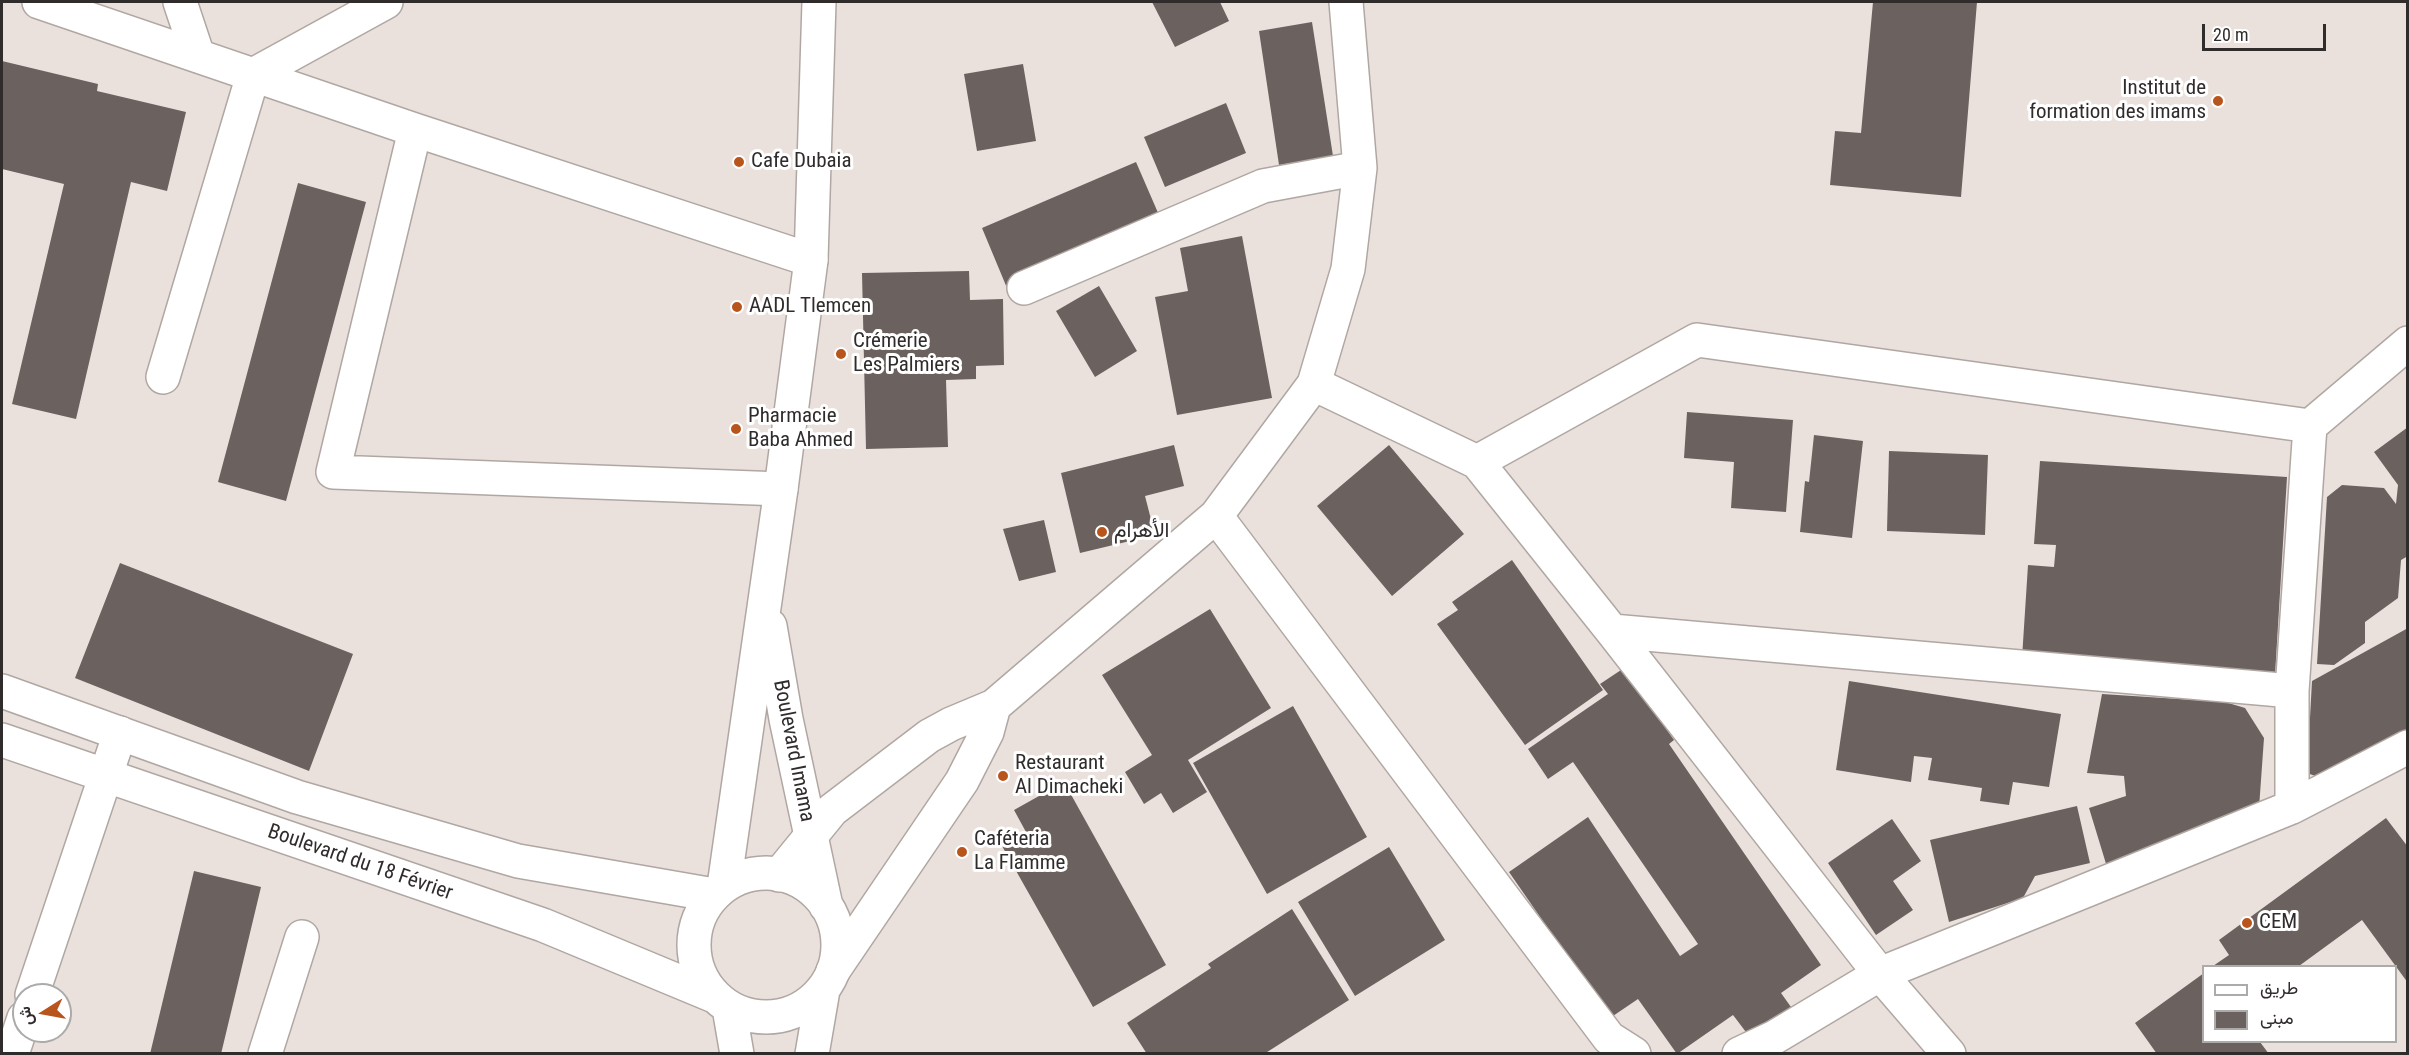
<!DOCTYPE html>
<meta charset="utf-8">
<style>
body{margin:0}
#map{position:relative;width:2409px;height:1055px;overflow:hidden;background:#eae1dd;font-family:"Roboto Condensed",Vazirmatn,sans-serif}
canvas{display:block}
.frame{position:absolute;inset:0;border:3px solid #302c2b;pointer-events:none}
.legend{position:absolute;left:2202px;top:965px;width:195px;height:78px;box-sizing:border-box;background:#fff;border:2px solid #acabaa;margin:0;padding:8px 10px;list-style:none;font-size:18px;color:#302c2b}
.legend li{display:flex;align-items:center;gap:12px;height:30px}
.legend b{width:30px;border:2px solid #acabaa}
.north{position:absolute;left:12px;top:983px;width:60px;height:60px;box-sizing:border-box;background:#fff;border:2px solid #acabaa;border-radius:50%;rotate:259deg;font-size:16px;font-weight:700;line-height:24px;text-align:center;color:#302c2b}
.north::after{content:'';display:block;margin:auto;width:21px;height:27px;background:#b8551c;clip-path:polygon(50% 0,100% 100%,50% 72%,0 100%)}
.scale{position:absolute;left:2202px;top:24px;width:124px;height:27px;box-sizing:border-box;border:3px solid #302c2b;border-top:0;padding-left:8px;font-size:18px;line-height:21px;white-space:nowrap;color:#302c2b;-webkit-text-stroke:4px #fff;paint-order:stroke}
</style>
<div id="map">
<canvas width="2409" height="1055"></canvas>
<div class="frame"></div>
<ul class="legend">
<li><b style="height:8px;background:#fff"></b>طريق</li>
<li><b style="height:16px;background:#6b625f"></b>مبنى</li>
</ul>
<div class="north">ش</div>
<div class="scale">20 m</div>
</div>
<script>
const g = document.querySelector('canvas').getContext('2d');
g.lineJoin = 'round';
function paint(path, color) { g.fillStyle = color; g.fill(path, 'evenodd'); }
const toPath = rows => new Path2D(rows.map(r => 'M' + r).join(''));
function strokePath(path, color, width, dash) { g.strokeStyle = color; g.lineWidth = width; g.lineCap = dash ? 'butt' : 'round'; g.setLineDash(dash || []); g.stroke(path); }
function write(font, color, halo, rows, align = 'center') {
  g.font = font + ' "Roboto Condensed",Vazirmatn,sans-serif'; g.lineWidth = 6; g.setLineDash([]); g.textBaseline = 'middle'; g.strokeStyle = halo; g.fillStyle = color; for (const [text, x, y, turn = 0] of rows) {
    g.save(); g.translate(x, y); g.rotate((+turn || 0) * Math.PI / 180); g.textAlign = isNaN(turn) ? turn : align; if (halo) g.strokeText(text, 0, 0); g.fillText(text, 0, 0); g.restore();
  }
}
paint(toPath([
 [1152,2,1220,2,1229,21,1175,47],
 [1873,2,1977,2,1961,197,1830,185,1835,131,1861,133],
 [1312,22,1333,156,1279,165,1259,31],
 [2,61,98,84,97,91,186,112,167,191,131,182,76,419,12,404,64,184,2,169],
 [1023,64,1036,141,977,151,964,74],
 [1226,103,1246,153,1165,187,1144,137],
 [1136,162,1162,222,1007,288,982,228],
 [298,183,366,202,286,501,218,482],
 [1242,236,1272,398,1177,415,1155,297,1188,291,1180,248],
 [969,271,970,300,1003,299,1004,365,976,366,976,379,946,380,948,447,866,449,862,273],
 [1099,286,1137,351,1095,377,1056,311],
 [1687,412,1793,420,1786,512,1731,508,1734,462,1684,458],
 [2408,427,2408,556,2401,560,2398,598,2365,622,2365,643,2334,665,2317,664,2327,497,2342,485,2384,488,2396,504,2398,485,2374,452],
 [1814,435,1863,441,1852,538,1800,532,1805,481,1809,482],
 [1174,445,1184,486,1145,496,1155,535,1080,553,1061,473],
 [1389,445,1464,534,1392,596,1317,506],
 [1889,451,1988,455,1985,535,1887,531],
 [2040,461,2287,477,2275,675,2022,658,2028,565,2054,567,2056,545,2034,544],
 [1044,520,1056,572,1019,581,1003,529],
 [1512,560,1603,690,1525,745,1437,624,1458,610,1452,602],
 [120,563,353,654,309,771,75,678],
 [1210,609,1271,708,1188,760,1207,792,1173,813,1161,793,1144,804,1125,772,1152,755,1102,675],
 [2408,628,2408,735,2329,781,2307,773,2312,681],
 [1624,668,1674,740,1669,744,1821,965,1781,993,1791,1007,1749,1036,1733,1015,1677,1054,1638,999,1610,1018,1509,872,1588,817,1680,956,1698,944,1573,762,1548,779,1528,749,1608,694,1600,684],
 [1849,681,2061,714,2049,787,2013,782,2009,805,1980,801,1982,788,1928,780,1932,758,1914,756,1911,782,1836,770],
 [2102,694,2225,702,2245,708,2264,738,2259,808,2107,867,2089,808,2126,796,2124,776,2087,773],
 [1293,706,1367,837,1267,894,1193,763],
 [1064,782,1166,965,1093,1007,1002,846,1026,832,1014,810],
 [2077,806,2090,863,2035,876,2023,898,1949,922,1930,840],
 [2386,818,2408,847,2408,983,2362,920,2299,966,2213,966,2229,955,2219,940],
 [1892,819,1921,861,1893,881,1913,910,1876,935,1828,863],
 [1389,847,1445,940,1355,996,1298,902],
 [194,871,261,887,221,1054,150,1054],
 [1292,909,1349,1000,1264,1054,1147,1054,1127,1023,1211,968,1208,964],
 [2204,973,2204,1042,2260,1042,2269,1054,2157,1054,2135,1023]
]), '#6b625f');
const minor = toPath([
 [39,2,415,130,811,260],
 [180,2,198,56],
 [415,130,333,472,781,489],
 [1024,288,1263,186,1360,168],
 [163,377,253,75,386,2],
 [1314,384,1477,462,1697,340,2310,426,2408,343],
 [1477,462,1612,631,1880,974,1949,1054],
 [1216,516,1609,1038,1634,1054],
 [1612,631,2292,691],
 [2292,807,2408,747],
 [779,875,832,810,929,736,951,724,994,706,1216,516,1314,384,1348,269,1360,168,1346,2],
 [833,971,962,781,987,732,994,706],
 [32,995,120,733],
 [12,1054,24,1018],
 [265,1054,302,937],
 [1739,1054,1775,1037,1880,974,2292,807,2292,691,2310,426]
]);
const major = toPath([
 [770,626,786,719,826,906],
 [2,691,297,797,518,861,714,895],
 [2,740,543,925,714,996],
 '694 945a72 72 0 1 1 144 0a72 72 0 1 1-144 0Z',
 [724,886,781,489,811,260,819,2],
 [729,1008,737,1054],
 [812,1054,823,990]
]);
strokePath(minor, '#b0a7a3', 36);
strokePath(major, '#b0a7a3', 36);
strokePath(minor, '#fff', 33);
strokePath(major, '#fff', 33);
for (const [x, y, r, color] of [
 [2218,101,6,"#b8551c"],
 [739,162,6,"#b8551c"],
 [737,307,6,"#b8551c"],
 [841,354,6,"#b8551c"],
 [736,429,6,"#b8551c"],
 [1102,532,6,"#b8551c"],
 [1003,776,6,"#b8551c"],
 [962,852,6,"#b8551c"],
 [2247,923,6,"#b8551c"]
]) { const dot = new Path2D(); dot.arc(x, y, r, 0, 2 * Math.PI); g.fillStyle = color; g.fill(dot); strokePath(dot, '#fff', 2); }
write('21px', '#302c2b', '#fff', [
 ["Institut de",2206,89,"right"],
 ["formation des imams",2206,113,"right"],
 ["Cafe Dubaia",751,162],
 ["AADL Tlemcen",749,307],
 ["Crémerie",853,342],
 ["Les Palmiers",853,366],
 ["Pharmacie",748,417],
 ["Baba Ahmed",748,441],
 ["الأهرام",1114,532],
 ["Restaurant",1015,764],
 ["Al Dimacheki",1015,788],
 ["Caféteria",974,840],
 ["La Flamme",974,864],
 ["CEM",2259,923]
], 'left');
write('21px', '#302c2b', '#fff', [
 ["Boulevard Imama",793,751,79],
 ["Boulevard du 18 Février",360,863,19]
]);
</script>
